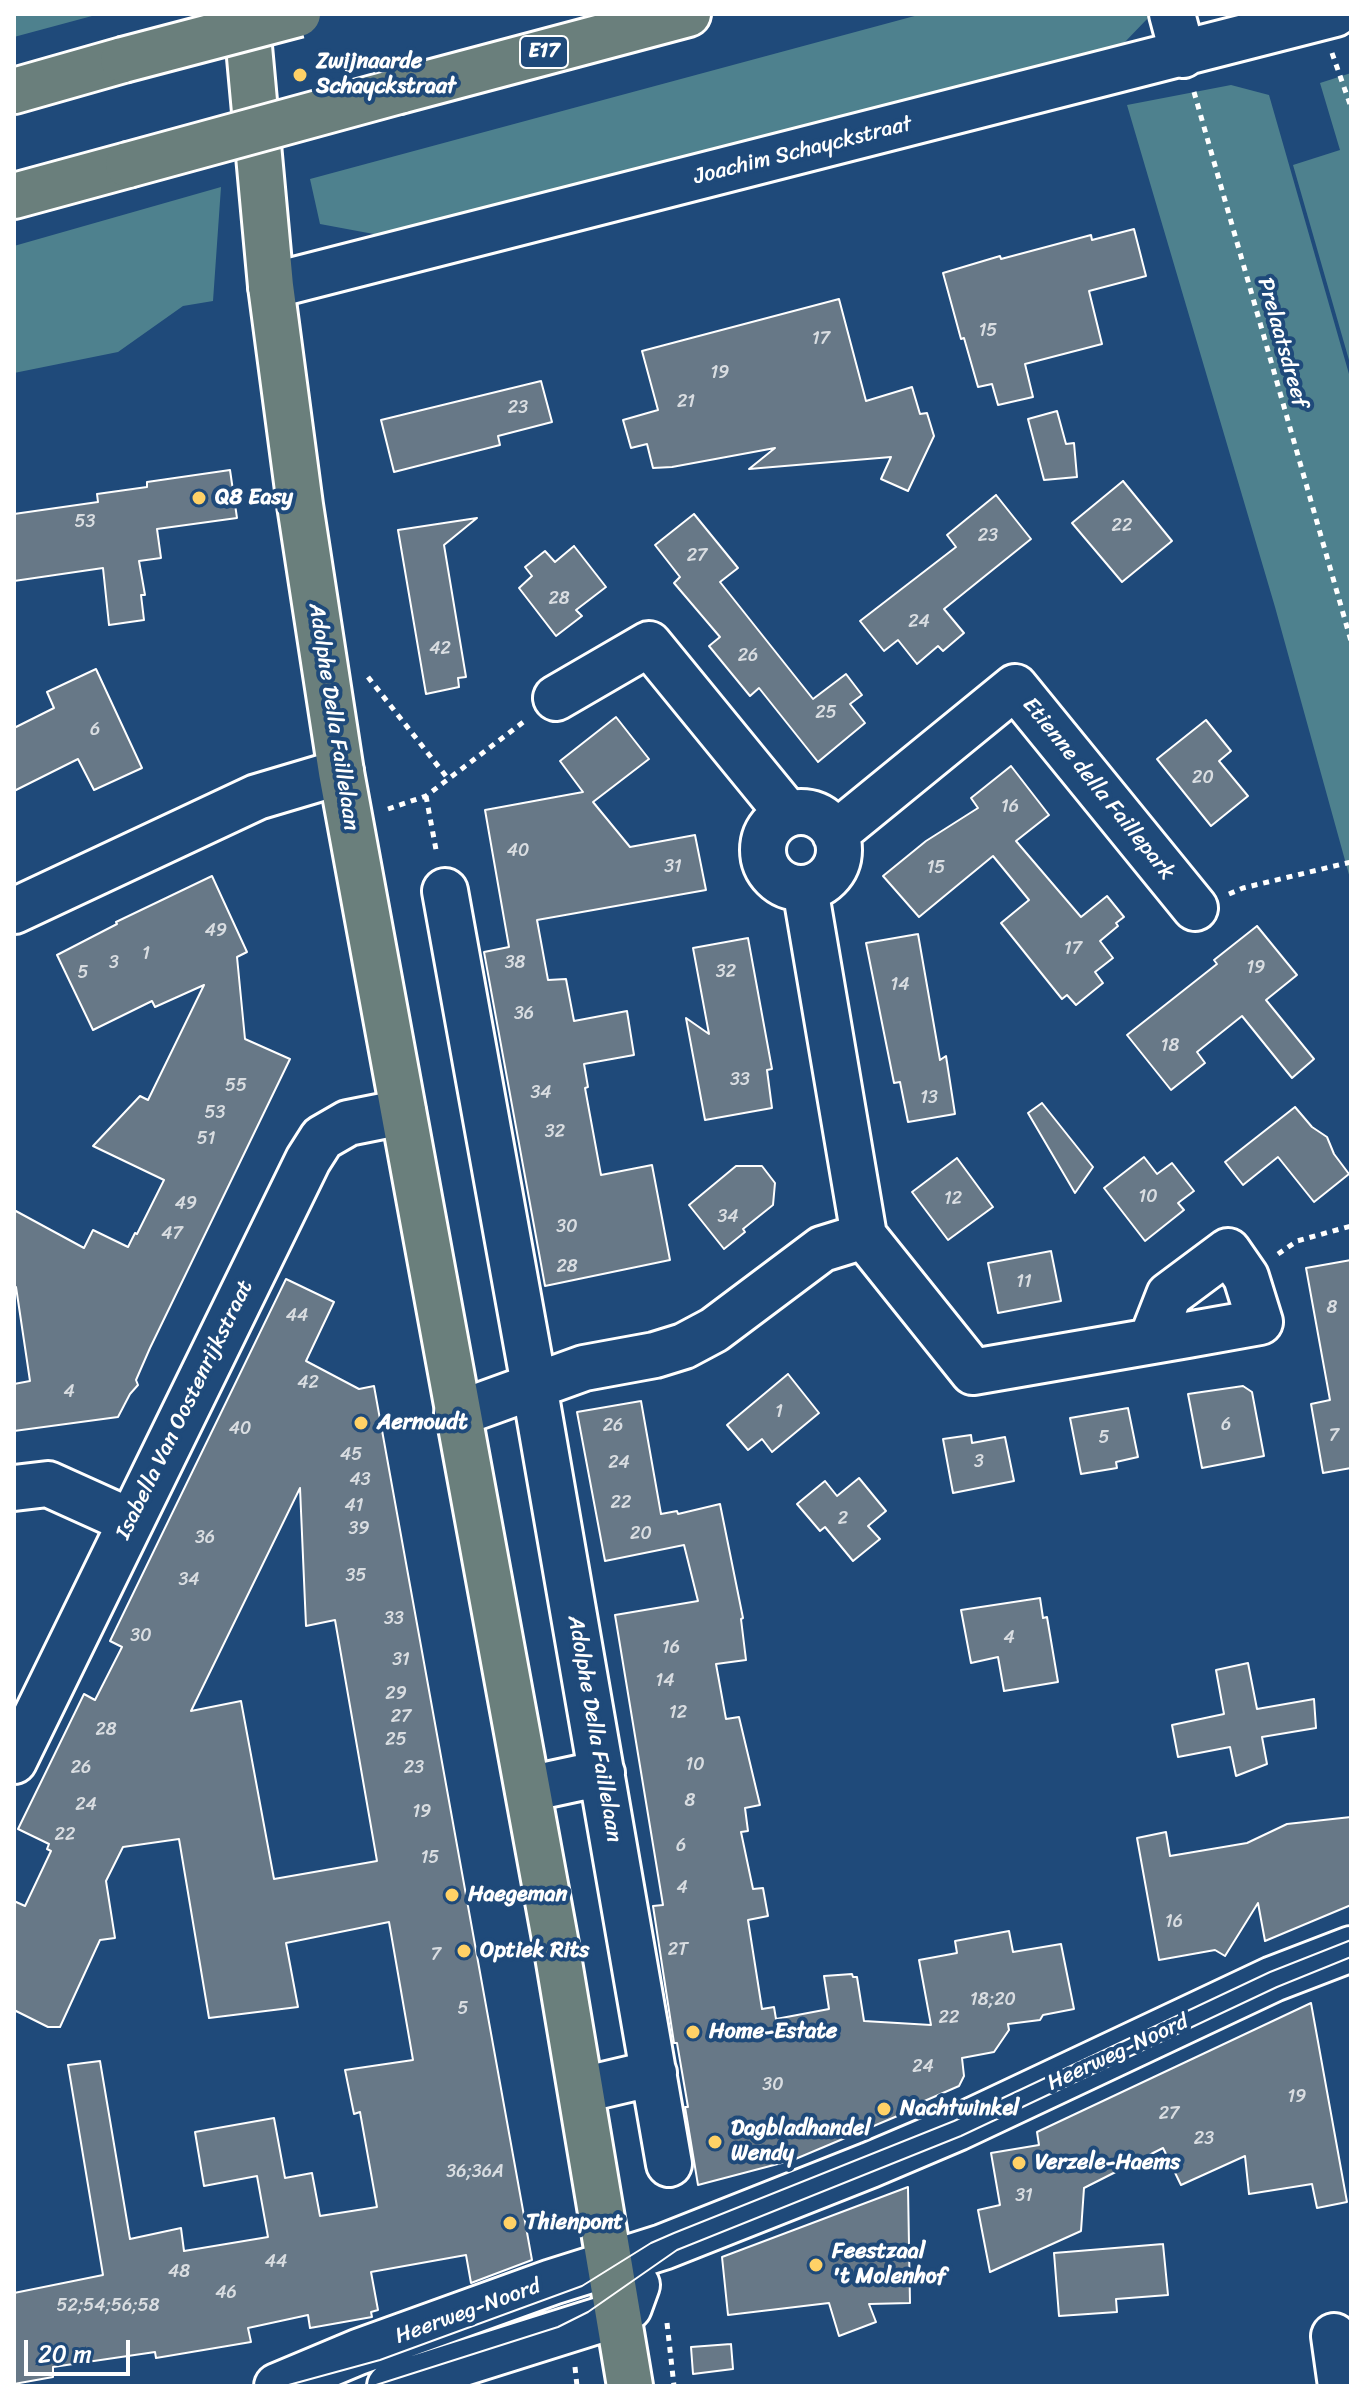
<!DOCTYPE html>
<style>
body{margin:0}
#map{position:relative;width:1365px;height:2400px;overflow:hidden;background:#1f4a7a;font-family:Sriracha,sans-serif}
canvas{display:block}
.frame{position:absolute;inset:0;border:16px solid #fff;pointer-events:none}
.scale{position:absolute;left:24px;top:2340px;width:106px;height:36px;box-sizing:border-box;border:4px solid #fff;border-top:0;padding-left:10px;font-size:24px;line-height:28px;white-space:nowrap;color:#fff;-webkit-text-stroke:6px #1f4a7a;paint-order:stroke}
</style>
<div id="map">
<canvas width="1365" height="2400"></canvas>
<div class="frame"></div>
<div class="scale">20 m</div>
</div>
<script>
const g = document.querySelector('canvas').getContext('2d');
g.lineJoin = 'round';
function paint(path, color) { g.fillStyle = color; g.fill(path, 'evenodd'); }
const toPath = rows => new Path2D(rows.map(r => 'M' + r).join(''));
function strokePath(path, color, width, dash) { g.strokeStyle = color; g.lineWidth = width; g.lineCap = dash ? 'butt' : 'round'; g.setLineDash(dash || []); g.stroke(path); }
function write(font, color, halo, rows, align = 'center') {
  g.font = font + ' Sriracha,sans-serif'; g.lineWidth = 8; g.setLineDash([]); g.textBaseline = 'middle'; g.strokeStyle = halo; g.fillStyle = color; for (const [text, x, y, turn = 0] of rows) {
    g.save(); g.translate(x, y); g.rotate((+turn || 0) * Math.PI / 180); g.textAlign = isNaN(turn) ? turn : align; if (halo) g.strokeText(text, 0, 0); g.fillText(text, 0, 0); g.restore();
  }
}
paint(toPath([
 [14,14,91,14,92,16,14,37],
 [922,14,1147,14,1148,18,1123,44,379,235,320,224,310,179],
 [1351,73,1351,367,1293,165,1340,150,1320,83],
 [1231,85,1269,95,1351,381,1351,882,1275,607,1127,105],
 [221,187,213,301,183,306,118,352,14,373,14,246]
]), '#4e818e');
const building = toPath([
 [1134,229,1146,276,1089,291,1102,344,1025,364,1033,397,998,405,992,384,978,387,964,338,961,339,943,273,1000,256,1001,259,1091,235,1092,240,1134,229],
 [839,299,866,401,912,387,920,414,927,413,934,436,908,491,881,479,891,457,749,469,775,448,672,467,653,468,647,444,631,448,623,420,658,410,642,351,839,299],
 [541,381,552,422,498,436,500,445,394,472,381,420,541,381],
 [1057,411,1066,444,1074,443,1077,477,1044,480,1028,419,1057,411],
 [230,470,237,518,157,529,161,558,139,561,145,595,141,595,144,620,109,625,103,568,14,581,14,514,98,502,97,494,147,487,147,482,230,470],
 [1123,481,1172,541,1122,582,1072,523,1123,481],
 [996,495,1031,539,944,609,964,633,943,651,938,646,917,664,898,640,884,651,860,621,956,547,947,535,996,495],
 [694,514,738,568,720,582,813,699,846,674,862,695,850,704,865,723,818,762,759,688,750,696,709,646,720,637,674,583,680,577,655,545,694,514],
 [477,518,444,545,466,677,458,678,459,687,426,694,398,530,477,518],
 [574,546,606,587,576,610,582,616,556,636,519,588,532,576,525,567,545,551,555,562,574,546],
 [96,669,142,768,94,790,78,759,14,791,14,728,54,708,47,692,96,669],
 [616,717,649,759,593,802,630,847,695,835,706,890,537,920,548,980,566,979,574,1021,627,1011,634,1055,584,1064,588,1087,585,1088,601,1175,652,1165,670,1260,545,1286,484,952,509,947,485,810,583,792,560,761,616,717],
 [1206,720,1231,751,1219,761,1248,796,1211,826,1157,759,1206,720],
 [1011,766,1049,815,1016,841,1081,917,1107,896,1124,917,1116,923,1118,926,1100,941,1113,958,1095,972,1103,983,1076,1005,1067,995,1062,999,1001,923,1029,900,993,856,919,917,883,876,926,841,978,808,971,798,1011,766],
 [212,876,247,952,237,957,245,1039,290,1059,150,1348,136,1380,138,1385,130,1394,118,1417,14,1431,14,1384,30,1381,16,1287,14,1287,14,1210,84,1248,93,1230,128,1247,135,1233,137,1234,164,1180,93,1146,140,1096,148,1100,204,985,155,1007,152,1001,93,1030,57,955,117,924,116,922,212,876],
 [1257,926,1297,975,1266,1000,1314,1059,1292,1078,1242,1016,1197,1052,1205,1063,1171,1090,1127,1035,1217,964,1214,960,1257,926],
 [918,934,940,1060,946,1056,955,1114,908,1122,900,1082,894,1083,866,943,918,934],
 [748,938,772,1069,767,1070,772,1108,705,1120,686,1018,709,1034,693,948,748,938],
 [1042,1103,1093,1167,1075,1193,1028,1113,1042,1103],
 [1295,1107,1312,1127,1327,1137,1334,1154,1349,1174,1314,1202,1278,1157,1243,1185,1225,1162,1295,1107],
 [1144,1157,1157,1174,1172,1163,1194,1191,1178,1203,1184,1210,1145,1241,1104,1188,1144,1157],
 [957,1158,993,1207,948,1240,912,1192,957,1158],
 [736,1166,762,1166,775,1183,773,1205,743,1229,745,1232,724,1249,689,1205,736,1166],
 [1051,1251,1061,1301,998,1313,988,1263,1051,1251],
 [1351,1260,1351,1468,1323,1473,1311,1404,1330,1400,1306,1268,1351,1260],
 [286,1279,334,1302,306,1361,359,1389,374,1386,532,2260,471,2283,466,2255,371,2272,378,2310,371,2312,372,2317,310,2328,308,2315,248,2328,251,2342,156,2358,155,2352,53,2367,53,2377,14,2384,14,2293,103,2275,68,2065,100,2061,130,2239,181,2228,184,2251,268,2237,257,2176,204,2186,195,2132,274,2118,285,2178,312,2173,320,2216,377,2207,360,2112,354,2114,345,2070,413,2060,389,1922,286,1943,298,2007,209,2018,179,1839,123,1847,106,1881,115,1938,100,1940,60,2027,48,2027,14,2010,14,1901,25,1906,51,1851,47,1849,49,1844,18,1829,84,1694,95,1700,122,1647,110,1641,286,1279],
 [300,1488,306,1626,335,1620,377,1861,274,1879,241,1701,191,1711,300,1488],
 [788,1374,819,1413,772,1452,762,1439,748,1450,727,1425,788,1374],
 [1243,1386,1252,1392,1264,1456,1202,1468,1188,1394,1243,1386],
 [641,1401,661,1514,677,1511,678,1514,720,1504,743,1618,741,1619,746,1660,716,1664,726,1719,739,1717,760,1805,745,1808,748,1831,741,1832,753,1889,763,1888,768,1916,748,1920,762,2009,774,2007,776,2019,829,2009,824,1976,852,1974,853,1977,857,1977,864,2021,931,2025,919,1960,957,1953,955,1941,1009,1931,1013,1952,1061,1944,1074,2009,1043,2015,1040,2020,1008,2024,1009,2030,994,2052,962,2058,964,2076,959,2086,913,2106,914,2109,793,2160,698,2185,685,2107,688,2107,677,2043,674,2043,653,1906,663,1905,615,1615,698,1601,684,1545,605,1561,577,1412,641,1401],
 [1128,1408,1138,1457,1116,1462,1117,1468,1081,1474,1070,1418,1128,1408],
 [971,1435,972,1443,1005,1437,1014,1481,953,1493,943,1439,971,1435],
 [859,1478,886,1511,868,1526,880,1539,853,1561,825,1527,820,1531,797,1504,825,1481,837,1496,859,1478],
 [1040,1598,1043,1618,1047,1617,1058,1682,1004,1691,998,1657,971,1663,961,1610,1040,1598],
 [1248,1663,1257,1709,1314,1699,1316,1728,1262,1737,1267,1764,1236,1776,1230,1747,1178,1757,1172,1725,1224,1714,1216,1670,1248,1663],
 [1351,1817,1351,1905,1265,1941,1258,1903,1225,1956,1215,1950,1159,1960,1137,1838,1166,1832,1170,1856,1247,1843,1287,1824,1351,1817],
 [1311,2003,1347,2202,1317,2208,1312,2184,1249,2194,1245,2156,1181,2185,1163,2148,1084,2188,1081,2231,990,2272,978,2210,1000,2205,991,2153,1039,2145,1037,2132,1311,2003],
 [908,2187,910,2303,869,2304,876,2322,839,2336,829,2303,728,2315,722,2257,908,2187],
 [1163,2244,1168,2295,1116,2299,1117,2312,1059,2316,1054,2253,1163,2244],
 [731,2344,733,2369,693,2374,691,2347,731,2344]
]);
paint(building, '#677887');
strokePath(building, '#fff', 2);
const minor = toPath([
 [1172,14,1183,55],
 [271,286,1335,14],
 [556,698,649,644,788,814],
 '763 850a38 38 0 1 1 76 0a38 38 0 1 1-76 0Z',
 [835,834,1015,687,1195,908],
 [805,888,864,1236,973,1372,1187,1335,1260,1322,1246,1277,1228,1251,1169,1295,1151,1341],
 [445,891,534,1385,669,2164],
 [14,911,257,797,341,772],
 [457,1414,584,1368,655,1355,684,1346,714,1330,822,1249,864,1236],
 [14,1488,48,1484,130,1521],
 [14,1761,308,1160,322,1138,348,1123,403,1112],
 [528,1789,602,1773],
 [582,2090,654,2073],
 [1334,2336,1341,2386],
 [277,2386,358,2352,552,2282,663,2247,870,2165,957,2128,1273,1979,1351,1949],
 [390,2386,619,2314,629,2307,637,2285]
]);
const major = toPath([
 [246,14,271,286,300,505,341,772,557,1950,630,2386]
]);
const highway = toPath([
 [14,91,123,60],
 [399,91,688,14],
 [14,196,128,165]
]);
strokePath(minor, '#fff', 50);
strokePath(major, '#fff', 50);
strokePath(highway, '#fff', 50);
strokePath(toPath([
 [1332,53,1351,107],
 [1194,92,1351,641],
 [368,677,449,780],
 [426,796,437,855],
 [388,809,426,796,526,720],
 [1229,894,1243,888,1351,862],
 [1278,1254,1297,1241,1351,1226],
 [667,2323,674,2386],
 [575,2367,577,2386]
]), '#fff', 5, [6, 6]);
strokePath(minor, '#1f4a7a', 44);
strokePath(major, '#6a7f7c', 44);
strokePath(highway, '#6a7f7c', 44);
strokePath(toPath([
 [285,2386,380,2360,582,2286,651,2243,674,2233,954,2121,1270,1972,1351,1940],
 [373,2386,558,2327,588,2312,677,2250,961,2136,1277,1987,1351,1957]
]), '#fff', 2);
const highwayBridge = toPath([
 [123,60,298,14],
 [128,165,399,91]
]);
strokePath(highwayBridge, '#fff', 50, []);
strokePath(highwayBridge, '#6a7f7c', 44);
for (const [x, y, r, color] of [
 [300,75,8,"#ffd166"],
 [199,498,8,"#ffd166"],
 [361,1423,8,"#ffd166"],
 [452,1895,8,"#ffd166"],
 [464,1951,8,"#ffd166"],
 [693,2032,8,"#ffd166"],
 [884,2109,8,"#ffd166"],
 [715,2142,8,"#ffd166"],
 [1019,2163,8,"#ffd166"],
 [510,2223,8,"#ffd166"],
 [816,2265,8,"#ffd166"]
]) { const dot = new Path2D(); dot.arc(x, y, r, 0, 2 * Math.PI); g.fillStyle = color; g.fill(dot); strokePath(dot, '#1f4a7a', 3); }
write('18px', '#d9dde1', null, [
 ["15",988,331],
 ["17",821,339],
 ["19",720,373],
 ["21",686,402],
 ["23",518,408],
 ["53",85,522],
 ["22",1122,526],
 ["23",988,536],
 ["27",697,556],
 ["28",559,599],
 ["24",919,622],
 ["42",440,649],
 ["26",748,656],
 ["25",826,713],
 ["6",95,730],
 ["20",1203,778],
 ["16",1010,807],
 ["40",518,851],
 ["31",673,867],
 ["15",936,868],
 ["49",216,931],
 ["17",1073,949],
 ["1",146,954],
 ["3",114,963],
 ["38",515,963],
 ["19",1256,968],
 ["32",726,972],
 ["5",83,973],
 ["14",900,985],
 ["36",524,1014],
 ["18",1170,1046],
 ["33",740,1080],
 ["55",236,1086],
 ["34",541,1093],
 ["13",929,1098],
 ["53",215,1113],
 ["32",555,1132],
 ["51",206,1139],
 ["10",1148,1197],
 ["12",953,1199],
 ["49",186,1204],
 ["34",728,1217],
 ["30",567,1227],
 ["47",172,1234],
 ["28",567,1267],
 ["11",1024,1282],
 ["8",1332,1308],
 ["44",297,1316],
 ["42",308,1383],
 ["4",69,1392],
 ["1",779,1412],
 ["6",1226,1425],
 ["26",613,1426],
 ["40",240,1429],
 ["7",1334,1436],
 ["5",1104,1438],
 ["45",351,1455],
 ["3",979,1462],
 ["24",619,1463],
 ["43",360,1480],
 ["22",621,1503],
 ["41",354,1506],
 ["2",843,1519],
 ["39",359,1529],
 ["20",641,1534],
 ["36",205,1538],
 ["35",356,1576],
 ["34",189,1580],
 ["33",394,1619],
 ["30",141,1636],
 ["4",1009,1638],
 ["16",671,1648],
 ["31",401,1660],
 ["14",665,1681],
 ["29",396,1694],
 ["12",678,1713],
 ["27",401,1717],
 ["28",106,1730],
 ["25",396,1740],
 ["10",695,1765],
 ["26",81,1768],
 ["23",414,1768],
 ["8",690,1801],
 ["24",86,1805],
 ["19",422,1812],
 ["22",65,1835],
 ["6",681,1846],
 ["15",430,1858],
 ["4",682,1888],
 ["16",1174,1922],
 ["2T",678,1950],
 ["7",436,1955],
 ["18;20",993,2000],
 ["5",463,2009],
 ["22",949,2018],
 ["24",923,2067],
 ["30",773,2085],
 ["19",1297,2097],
 ["27",1169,2114],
 ["23",1204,2139],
 ["36;36A",475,2172],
 ["31",1024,2196],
 ["44",276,2262],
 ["48",179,2272],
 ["46",226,2293],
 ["52;54;56;58",108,2306]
]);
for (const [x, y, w] of [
 [544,52,48]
]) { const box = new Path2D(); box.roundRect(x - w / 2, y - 16, w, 32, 6); g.fillStyle = '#1f4a7a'; g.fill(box); strokePath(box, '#fff', 2); }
write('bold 20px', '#fff', null, [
 ["E17",544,52]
]);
write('bold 22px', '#fff', '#1f4a7a', [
 ["Zwijnaarde",316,62],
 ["Schayckstraat",316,87],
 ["Q8 Easy",215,498],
 ["Aernoudt",377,1423],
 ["Haegeman",468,1895],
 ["Optiek Rits",480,1951],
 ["Home-Estate",709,2032],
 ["Nachtwinkel",900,2109],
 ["Dagbladhandel",731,2129],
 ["Wendy",731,2154],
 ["Verzele-Haems",1035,2163],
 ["Thienpont",526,2223],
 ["Feestzaal",832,2252],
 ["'t Molenhof",832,2277]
], 'left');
write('22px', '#fff', '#1f4a7a', [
 ["Joachim Schayckstraat",803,151,-14],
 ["Prelaatsdreef",1282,343,74],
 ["Adolphe Della Faillelaan",333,717,81],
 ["Etienne della Faillepark",1098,789,51],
 ["Isabella Van Oostenrijkstraat",185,1410,-64],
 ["Adolphe Della Faillelaan",594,1729,80],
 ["Heerweg-Noord",1118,2053,-25],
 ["Heerweg-Noord",468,2312,-20]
]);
</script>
